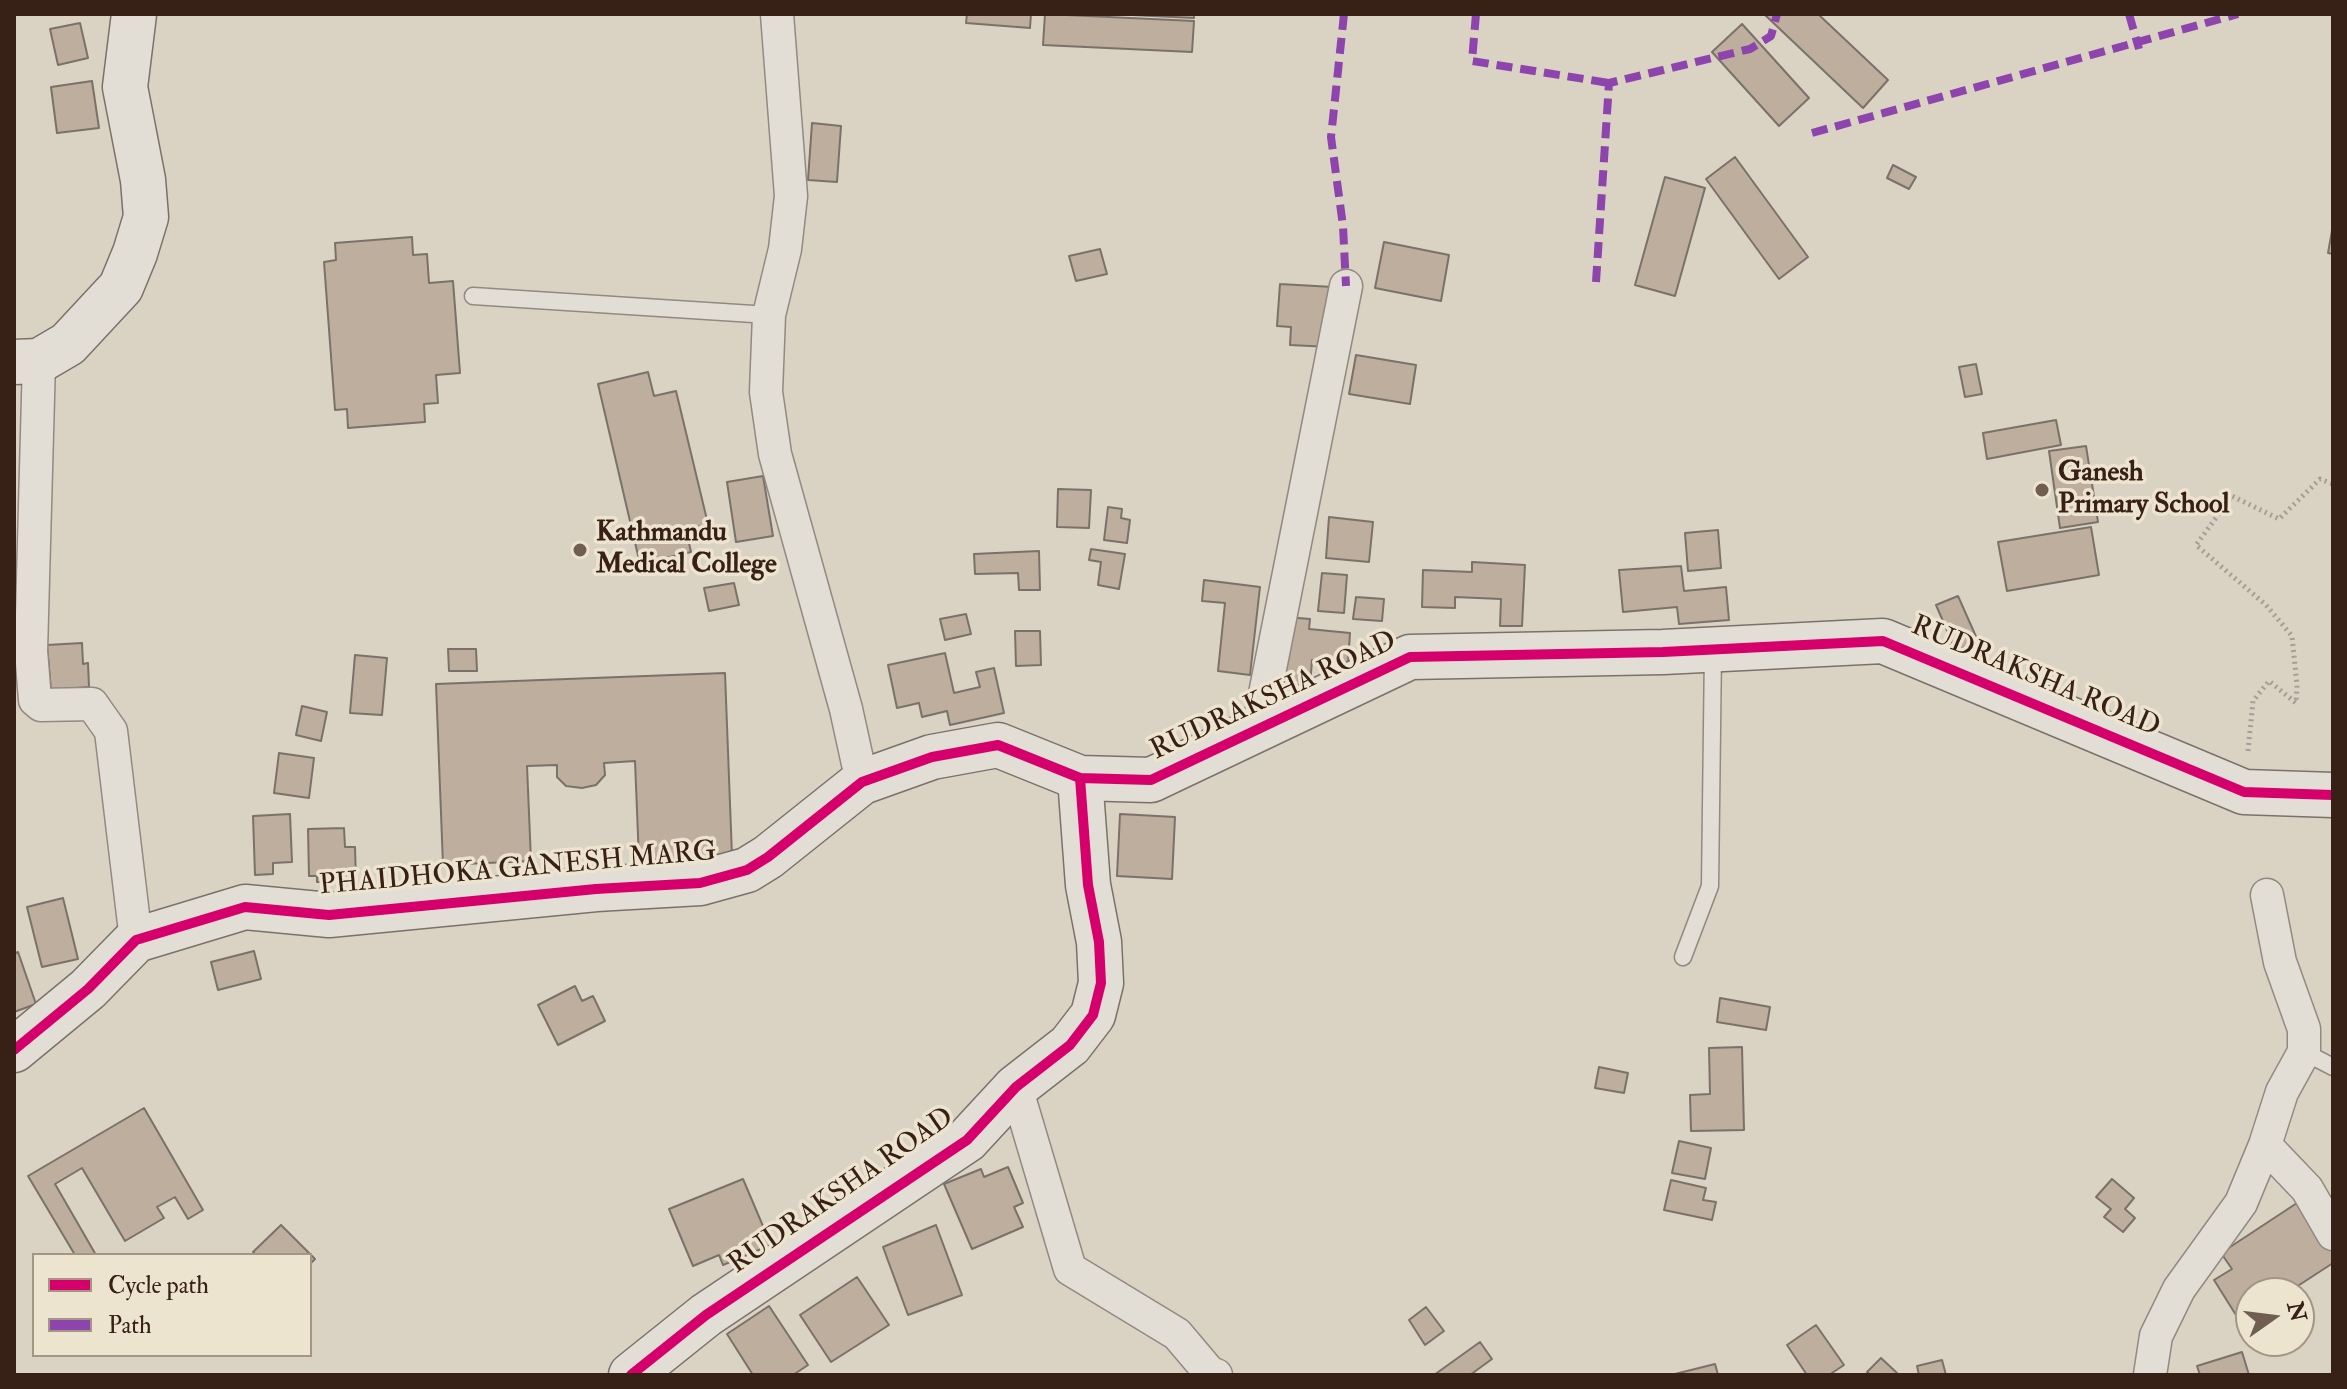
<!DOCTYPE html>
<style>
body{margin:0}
#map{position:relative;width:2347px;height:1389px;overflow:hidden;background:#dad2c2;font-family:"IM FELL Double Pica",serif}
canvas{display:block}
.frame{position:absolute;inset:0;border:16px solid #372015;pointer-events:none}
.legend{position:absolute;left:32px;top:1253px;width:280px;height:104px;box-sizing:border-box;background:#ede4d0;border:2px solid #a49685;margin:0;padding:10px 14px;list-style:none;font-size:24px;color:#372015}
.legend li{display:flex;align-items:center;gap:16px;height:40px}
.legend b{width:40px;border:2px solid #a49685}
.north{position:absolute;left:2235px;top:1277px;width:80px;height:80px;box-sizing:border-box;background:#ede4d0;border:2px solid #a49685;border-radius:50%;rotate:76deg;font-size:22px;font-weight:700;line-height:32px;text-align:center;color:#372015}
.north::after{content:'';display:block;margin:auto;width:28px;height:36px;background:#705e52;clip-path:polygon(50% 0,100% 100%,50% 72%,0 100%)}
</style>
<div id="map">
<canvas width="2347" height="1389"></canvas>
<div class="frame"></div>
<ul class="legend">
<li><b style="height:10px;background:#d6006c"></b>Cycle path</li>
<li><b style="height:10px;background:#8e44ad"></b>Path</li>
</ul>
<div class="north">N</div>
</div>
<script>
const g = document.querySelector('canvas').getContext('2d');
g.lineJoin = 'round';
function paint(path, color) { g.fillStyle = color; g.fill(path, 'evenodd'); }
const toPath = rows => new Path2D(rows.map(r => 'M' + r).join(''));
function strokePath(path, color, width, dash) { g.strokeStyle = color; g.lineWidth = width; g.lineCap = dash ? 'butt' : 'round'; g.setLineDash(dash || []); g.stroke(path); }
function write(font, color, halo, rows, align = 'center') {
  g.font = font + ' "IM FELL Double Pica",serif'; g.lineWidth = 7; g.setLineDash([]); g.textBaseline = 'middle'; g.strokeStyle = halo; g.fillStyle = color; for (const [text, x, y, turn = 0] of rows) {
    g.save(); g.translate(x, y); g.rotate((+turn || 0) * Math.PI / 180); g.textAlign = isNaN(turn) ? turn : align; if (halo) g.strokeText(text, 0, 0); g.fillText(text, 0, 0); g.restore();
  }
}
const building = toPath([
 [967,14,1031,14,1030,28,966,23,967,14],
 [1045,14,1194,21,1192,52,1043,45,1045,14],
 [1111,14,1194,14,1194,18,1111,14],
 [1764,14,1818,14,1888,80,1863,108,1764,14],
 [80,23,88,58,58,65,50,29,80,23],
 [1742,24,1809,98,1779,126,1712,52,1742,24],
 [92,81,99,128,57,133,51,87,92,81],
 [812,123,841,126,837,182,808,180,812,123],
 [1735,157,1808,257,1779,279,1706,179,1735,157],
 [1893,165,1916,177,1909,189,1887,178,1893,165],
 [1665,177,1705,188,1675,296,1635,285,1665,177],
 [2333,225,2333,254,2328,253,2333,225],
 [412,237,413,255,427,254,429,283,453,281,460,373,436,375,438,403,424,404,425,422,348,428,347,409,335,410,324,262,336,260,335,243,412,237],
 [1384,242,1449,255,1441,301,1375,288,1384,242],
 [1100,249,1107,274,1076,281,1069,256,1100,249],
 [1280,284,1333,287,1330,347,1290,345,1291,327,1277,326,1280,284],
 [1356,355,1416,365,1410,404,1349,394,1356,355],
 [1976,364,1982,394,1965,397,1959,367,1976,364],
 [648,372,654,396,676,391,708,524,686,530,691,552,640,564,598,384,648,372],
 [2056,420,2061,445,1987,459,1983,433,2056,420],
 [2086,446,2098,522,2060,528,2049,451,2086,446],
 [763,476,773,536,736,542,727,482,763,476],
 [1058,489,1091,490,1089,528,1057,527,1058,489],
 [1108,507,1122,509,1121,518,1130,520,1127,543,1104,540,1108,507],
 [1329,517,1373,522,1369,562,1326,558,1329,517],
 [2091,527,2099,575,2007,591,1998,542,2091,527],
 [1718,530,1721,568,1688,571,1685,533,1718,530],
 [1091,549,1125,554,1119,589,1098,585,1101,562,1089,560,1091,549],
 [1039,551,1040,590,1019,590,1018,573,975,574,974,554,1039,551],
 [1472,562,1525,565,1522,626,1500,626,1501,599,1455,597,1455,608,1422,607,1423,570,1472,572,1472,562],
 [1681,566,1684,591,1726,587,1729,620,1679,624,1677,607,1623,612,1619,570,1681,566],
 [1322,573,1347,575,1344,613,1318,611,1322,573],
 [1204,580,1260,587,1250,675,1218,671,1225,603,1202,601,1204,580],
 [734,583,739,605,709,611,704,588,734,583],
 [1958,596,1978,641,1956,651,1936,605,1958,596],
 [1356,597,1384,599,1382,621,1353,619,1356,597],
 [966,614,971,634,945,640,940,619,966,614],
 [1286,617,1310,619,1309,629,1350,633,1348,663,1312,660,1309,701,1280,698,1286,617],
 [1015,631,1040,631,1041,665,1016,666,1015,631],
 [82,643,83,664,88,663,89,687,51,690,47,645,82,643],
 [448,649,476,649,477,671,449,671,448,649],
 [945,653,954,693,980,687,976,672,994,668,1004,713,950,725,947,711,922,717,919,703,897,708,888,665,945,653],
 [355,655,387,658,382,715,350,713,355,655],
 [725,673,732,856,639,860,635,761,604,763,605,775,596,785,582,788,566,786,557,777,557,765,527,766,531,861,443,865,436,684,725,673],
 [302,706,327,712,321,741,296,735,302,706],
 [279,753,314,758,309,798,274,793,279,753],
 [290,814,292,862,273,863,273,874,255,875,253,816,290,814],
 [1120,814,1175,817,1172,879,1117,876,1120,814],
 [344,828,345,847,355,847,356,882,317,882,317,876,309,876,308,829,344,828],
 [63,898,78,959,42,967,27,907,63,898],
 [254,951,261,979,218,990,211,962,254,951],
 [18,952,36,1004,14,1012,14,954,18,952],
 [575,986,582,1001,593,996,605,1021,558,1045,538,1005,575,986],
 [1720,998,1770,1007,1766,1030,1717,1022,1720,998],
 [1742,1047,1744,1130,1691,1131,1690,1095,1710,1094,1709,1048,1742,1047],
 [1599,1067,1628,1073,1624,1093,1595,1088,1599,1067],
 [144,1108,203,1210,188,1219,175,1197,157,1207,164,1218,125,1241,82,1168,55,1184,96,1255,75,1255,28,1176,144,1108],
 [1679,1141,1711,1148,1705,1179,1672,1173,1679,1141],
 [1008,1167,1023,1203,1014,1207,1023,1227,972,1249,944,1184,981,1169,984,1177,1008,1167],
 [743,1179,771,1245,723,1265,719,1255,693,1266,669,1209,743,1179],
 [2112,1179,2134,1198,2125,1209,2135,1218,2123,1232,2104,1217,2111,1209,2096,1197,2112,1179],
 [1671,1180,1706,1188,1703,1200,1716,1202,1712,1220,1664,1210,1671,1180],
 [2300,1201,2333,1252,2333,1263,2287,1293,2251,1293,2251,1316,2241,1323,2214,1280,2232,1269,2221,1253,2300,1201],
 [281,1225,315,1259,310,1264,310,1255,256,1255,253,1252,281,1225],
 [936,1225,962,1295,908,1315,883,1247,936,1225],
 [857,1277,889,1325,831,1362,800,1315,857,1277],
 [769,1306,808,1365,793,1375,753,1375,727,1334,769,1306],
 [1426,1307,1444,1331,1425,1345,1409,1320,1426,1307],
 [1816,1325,1844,1365,1829,1375,1807,1375,1787,1345,1816,1325],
 [1480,1342,1492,1359,1470,1375,1434,1375,1480,1342],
 [2242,1352,2249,1375,2200,1375,2197,1366,2242,1352],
 [1881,1358,1897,1373,1895,1375,1871,1375,1867,1372,1881,1358],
 [1942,1360,1946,1375,1919,1375,1917,1366,1942,1360],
 [1715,1364,1718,1375,1671,1375,1715,1364]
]);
paint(building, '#beae9e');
strokePath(building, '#7a7269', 2);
const lane = toPath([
 [473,296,769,315],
 [1683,957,1710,886,1713,650],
 [2304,1052,2333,1067]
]);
const street = toPath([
 [777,14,791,196,785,249,769,315,766,392,775,454,846,709,862,782],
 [39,361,31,651,35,700,41,705,92,704,111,731,136,940],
 [1258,729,1346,286],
 [1016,1087,1070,1269,1177,1334,1210,1373,1216,1375],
 [2265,1145,2307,1189,2333,1234],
 [2150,1375,2156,1336,2179,1289,2241,1203,2265,1145,2282,1092,2304,1052,2304,1029,2280,962,2267,895]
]);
const secondary = toPath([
 [14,362,39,361,68,344,121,287,135,253,146,217,143,180,125,87,134,14],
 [14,1050,88,989,136,940,245,907,329,915,596,889,700,883,747,870,768,857,862,782,932,757,998,745,1080,778,1151,780,1410,657,1663,652,1883,641,2244,792,2333,795],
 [631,1375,706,1315,967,1140,1016,1087,1070,1045,1093,1015,1101,983,1099,942,1088,885,1080,778]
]);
strokePath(lane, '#918a80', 19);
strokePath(street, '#918a80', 35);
strokePath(secondary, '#7a7269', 47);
strokePath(toPath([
 [2248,751,2253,701,2269,681,2296,703,2297,686,2292,636,2266,605,2196,545,2232,496,2279,519,2320,479,2333,484]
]), '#a49e97', 5, [2, 4]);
strokePath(lane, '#e2ded6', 16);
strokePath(street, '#e2ded6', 32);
strokePath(secondary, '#e2ded6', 44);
strokePath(toPath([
 [1344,14,1331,137,1343,226,1346,286],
 [1476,14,1472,61,1609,83],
 [2129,14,2139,49],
 [1812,133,2238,14],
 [1596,282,1609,83,1750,49,1771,36,1777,14]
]), '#8e44ad', 8, [16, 8]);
strokePath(toPath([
 [14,1050,88,989,136,940,245,907,329,915,596,889,700,883,747,870,768,857,862,782,932,757,998,745,1080,778,1151,780,1410,657,1663,652,1883,641,2244,792,2333,795],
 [631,1375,706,1315,967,1140,1016,1087,1070,1045,1093,1015,1101,983,1099,942,1088,885,1080,778]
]), '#d6006c', 10);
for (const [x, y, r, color] of [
 [2042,490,8,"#705e52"],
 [580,550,8,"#705e52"]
]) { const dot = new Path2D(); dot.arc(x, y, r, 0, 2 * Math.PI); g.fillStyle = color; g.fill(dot); strokePath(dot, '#ede4d0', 3); }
write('bold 28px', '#372015', '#ede4d0', [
 ["Ganesh",2058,474],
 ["Primary School",2058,506],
 ["Kathmandu",596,534],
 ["Medical College",596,566]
], 'left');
write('28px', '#372015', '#ede4d0', [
 ["RUDRAKSHA ROAD",2035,678,23],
 ["RUDRAKSHA ROAD",1274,697,-25],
 ["PHAIDHOKA GANESH MARG",518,870,-5],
 ["RUDRAKSHA ROAD",842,1192,-35]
]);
</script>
